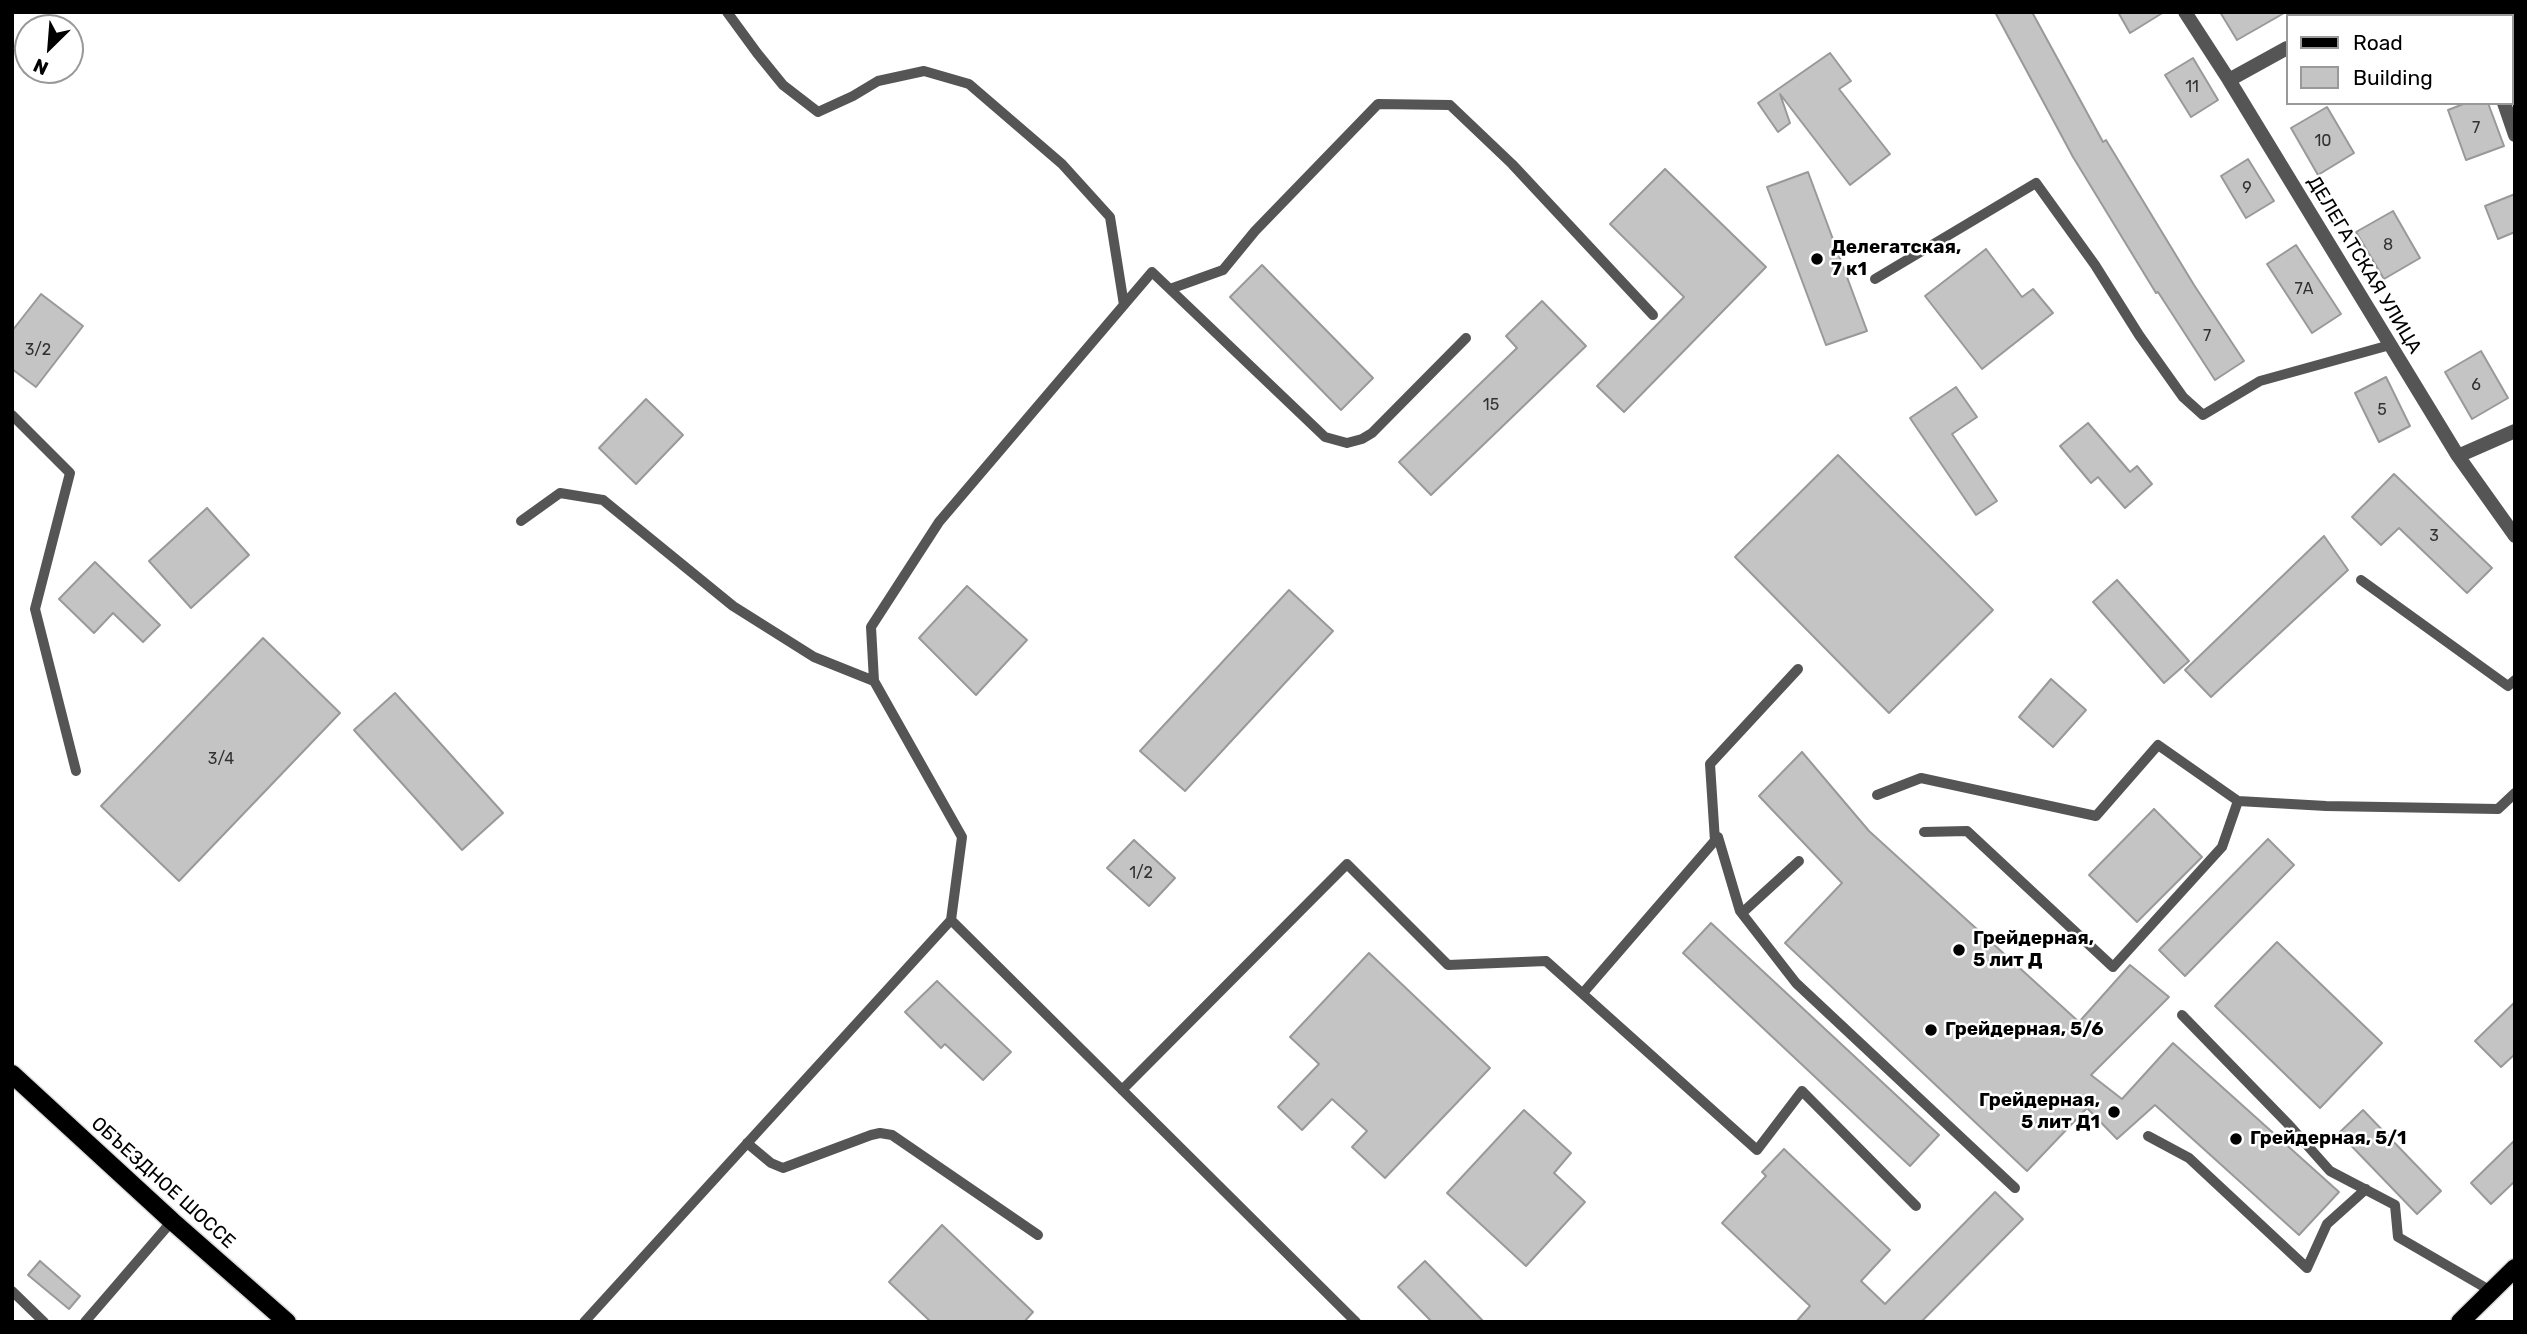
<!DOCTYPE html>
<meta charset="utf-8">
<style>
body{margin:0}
#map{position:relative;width:2527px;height:1334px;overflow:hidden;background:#fff;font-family:Rubik,sans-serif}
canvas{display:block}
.frame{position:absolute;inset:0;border:14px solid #000;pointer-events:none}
.legend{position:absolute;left:2286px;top:14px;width:228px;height:91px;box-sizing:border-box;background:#fff;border:2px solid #999;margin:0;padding:9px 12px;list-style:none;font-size:21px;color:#000}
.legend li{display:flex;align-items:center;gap:14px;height:35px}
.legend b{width:35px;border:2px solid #999}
.north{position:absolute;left:14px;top:14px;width:70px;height:70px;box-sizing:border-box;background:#fff;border:2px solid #999;border-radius:50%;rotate:205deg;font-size:19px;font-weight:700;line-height:28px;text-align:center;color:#000}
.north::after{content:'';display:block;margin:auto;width:24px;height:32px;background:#000;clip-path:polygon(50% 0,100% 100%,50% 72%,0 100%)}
</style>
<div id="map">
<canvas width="2527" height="1334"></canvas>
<div class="frame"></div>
<ul class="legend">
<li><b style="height:9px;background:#000"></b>Road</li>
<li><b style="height:19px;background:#c4c4c4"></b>Building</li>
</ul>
<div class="north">N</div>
</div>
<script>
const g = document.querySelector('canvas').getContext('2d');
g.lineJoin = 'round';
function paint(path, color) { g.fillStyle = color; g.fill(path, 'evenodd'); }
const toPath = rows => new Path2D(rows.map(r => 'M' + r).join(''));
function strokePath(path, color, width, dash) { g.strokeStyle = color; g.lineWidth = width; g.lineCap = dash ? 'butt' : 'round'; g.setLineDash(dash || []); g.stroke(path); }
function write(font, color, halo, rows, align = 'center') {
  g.font = font + ' Rubik,sans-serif'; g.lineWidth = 5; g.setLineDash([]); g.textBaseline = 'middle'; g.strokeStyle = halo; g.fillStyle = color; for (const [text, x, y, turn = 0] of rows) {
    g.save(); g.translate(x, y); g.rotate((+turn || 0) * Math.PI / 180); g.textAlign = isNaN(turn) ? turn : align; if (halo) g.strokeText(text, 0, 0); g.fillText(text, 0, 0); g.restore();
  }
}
const building = toPath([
 [1995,12,2032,12,2103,142,2106,140,2194,285,2244,361,2215,380,2158,292,2156,293,2073,157,1995,12],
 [2118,12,2164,12,2130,33,2118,12],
 [2220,12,2286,12,2237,40,2220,12],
 [1830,53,1851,81,1839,89,1890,154,1850,185,1780,94,1790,123,1778,132,1758,103,1830,53],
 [2193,58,2218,100,2191,117,2165,75,2193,58],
 [2466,103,2488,103,2504,146,2466,160,2448,110,2466,103],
 [2327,107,2354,153,2318,175,2291,128,2327,107],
 [2248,159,2274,201,2246,218,2221,176,2248,159],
 [1665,169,1766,267,1624,412,1597,386,1684,297,1610,224,1665,169],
 [1808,172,1867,331,1826,345,1767,187,1808,172],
 [2515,194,2515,232,2498,239,2485,206,2515,194],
 [2393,211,2420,258,2384,279,2356,232,2393,211],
 [2296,245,2341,314,2312,333,2267,264,2296,245],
 [1986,249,2022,297,2033,289,2053,313,1982,369,1925,296,1986,249],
 [1262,265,1373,378,1341,410,1230,297,1262,265],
 [41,294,83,326,36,387,12,369,12,331,41,294],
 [1542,301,1586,346,1431,495,1399,462,1517,348,1506,336,1542,301],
 [2481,351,2508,398,2472,419,2445,372,2481,351],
 [2386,377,2410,426,2379,442,2355,393,2386,377],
 [1956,387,1977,417,1952,434,1997,501,1976,515,1910,418,1956,387],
 [646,399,683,435,636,484,599,448,646,399],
 [2088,423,2130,472,2137,466,2152,484,2125,508,2098,477,2091,483,2060,446,2088,423],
 [1838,455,1993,610,1889,713,1735,557,1838,455],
 [2394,474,2492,568,2467,593,2399,528,2381,545,2352,517,2394,474],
 [207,508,249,555,191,608,149,561,207,508],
 [2324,536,2348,570,2211,697,2185,670,2324,536],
 [95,562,160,625,143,642,113,613,94,633,59,599,95,562],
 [2117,580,2189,661,2164,683,2093,602,2117,580],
 [967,586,1027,640,976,695,919,638,967,586],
 [1289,590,1333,631,1185,791,1140,751,1289,590],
 [263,638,340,713,179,881,101,806,263,638],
 [2051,679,2086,710,2053,747,2019,717,2051,679],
 [395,693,503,813,462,850,354,730,395,693],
 [1802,752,1869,831,2079,1022,2130,965,2169,997,2091,1075,2122,1099,2173,1043,2339,1192,2299,1235,2155,1105,2117,1139,2087,1108,2027,1171,1785,943,1842,883,1759,796,1802,752],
 [2154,809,2202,857,2137,922,2089,875,2154,809],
 [2268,839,2294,865,2185,976,2159,950,2268,839],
 [1134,840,1175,878,1149,906,1107,868,1134,840],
 [1711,923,1939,1135,1910,1166,1683,953,1711,923],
 [2277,942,2382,1043,2320,1108,2215,1006,2277,942],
 [1369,953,1490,1068,1385,1178,1352,1147,1367,1131,1332,1099,1302,1130,1278,1107,1319,1064,1290,1037,1369,953],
 [937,981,1011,1052,983,1080,945,1044,941,1048,905,1012,937,981],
 [2515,1002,2515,1054,2501,1067,2475,1041,2515,1002],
 [1524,1110,1571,1153,1554,1173,1585,1202,1526,1266,1447,1193,1524,1110],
 [2363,1110,2441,1191,2417,1214,2339,1133,2363,1110],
 [2515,1140,2515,1181,2491,1204,2471,1183,2515,1140],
 [1784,1149,1890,1250,1861,1281,1885,1304,1995,1192,2023,1219,1921,1322,1796,1322,1810,1306,1722,1223,1766,1176,1762,1172,1784,1149],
 [942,1225,1033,1312,1024,1322,931,1322,889,1282,942,1225],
 [40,1261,80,1296,69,1309,28,1275,40,1261],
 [1425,1261,1484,1322,1432,1322,1398,1287,1425,1261]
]);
paint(building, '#c4c4c4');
strokePath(building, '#999', 2);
const primary = toPath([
 [12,1074,172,1221,287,1322],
 [2460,1322,2515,1268]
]);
strokePath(primary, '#dbdbdb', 21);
strokePath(toPath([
 [727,12,757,53,783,85,818,112,853,96,878,81,924,71,969,84,1062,164,1110,217,1124,305],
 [1875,279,2036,183,2095,265,2139,335,2183,397,2203,415,2260,381,2390,345],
 [1170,289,1223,270,1255,231,1378,104,1450,105,1512,164,1653,315],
 [12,415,70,473,35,609,76,771],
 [521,521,560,493,603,500,733,606,814,657,874,681],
 [2361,580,2508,686,2515,680],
 [1877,795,1921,778,2096,816,2158,745,2238,801,2326,806,2498,809,2515,793],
 [1924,832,1967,831,2113,967,2222,847,2238,801],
 [1715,841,1710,764,1798,669],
 [1742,913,1799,861],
 [951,920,1356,1322],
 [1583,993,1718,837,1740,911,1796,983,2015,1188],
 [2182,1015,2290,1126,2330,1171,2395,1205,2398,1237,2491,1291],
 [1122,1090,1347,864,1448,965,1546,961,1757,1150,1802,1091,1916,1206],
 [2148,1136,2189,1158,2307,1268,2327,1224,2366,1189],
 [747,1143,771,1163,783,1168,871,1135,880,1133,892,1135,1038,1235],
 [12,1291,44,1322],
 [85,1322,172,1221],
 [584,1322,951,920,962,837,874,681,871,627,939,522,1152,272,1325,437,1347,443,1362,439,1372,433,1466,338]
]), '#555', 10);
strokePath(toPath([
 [2185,12,2229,80,2458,456,2515,536],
 [2470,12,2471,16],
 [2347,16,2354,12],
 [2229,80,2287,48],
 [2504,103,2515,135],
 [2458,456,2515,431]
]), '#555', 14);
strokePath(primary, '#000', 18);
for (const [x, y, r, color] of [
 [1817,259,7,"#000"],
 [1959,950,7,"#000"],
 [1931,1030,7,"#000"],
 [2114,1112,7,"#000"],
 [2236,1139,7,"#000"]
]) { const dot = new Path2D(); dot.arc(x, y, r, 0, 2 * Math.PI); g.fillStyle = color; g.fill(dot); strokePath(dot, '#fff', 2.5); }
write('16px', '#313131', null, [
 ["11",2192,87],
 ["7",2476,128],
 ["10",2323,141],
 ["9",2247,188],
 ["8",2388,245],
 ["7А",2304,289],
 ["7",2207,336],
 ["3/2",38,350],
 ["6",2476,385],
 ["15",1491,405],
 ["5",2382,410],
 ["3",2434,536],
 ["3/4",221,759],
 ["1/2",1141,873]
]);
write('bold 19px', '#000', '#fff', [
 ["Делегатская,",1831,248],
 ["7 к1",1831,270],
 ["Грейдерная,",1973,939],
 ["5 лит Д",1973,961],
 ["Грейдерная, 5/6",1945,1030],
 ["Грейдерная,",2100,1101,"right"],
 ["5 лит Д1",2100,1123,"right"],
 ["Грейдерная, 5/1",2250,1139]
], 'left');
write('19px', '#000', '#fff', [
 ["ДЕЛЕГАТСКАЯ УЛИЦА",2364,265,59],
 ["ОБЪЕЗДНОЕ ШОССЕ",163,1183,42]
]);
</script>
